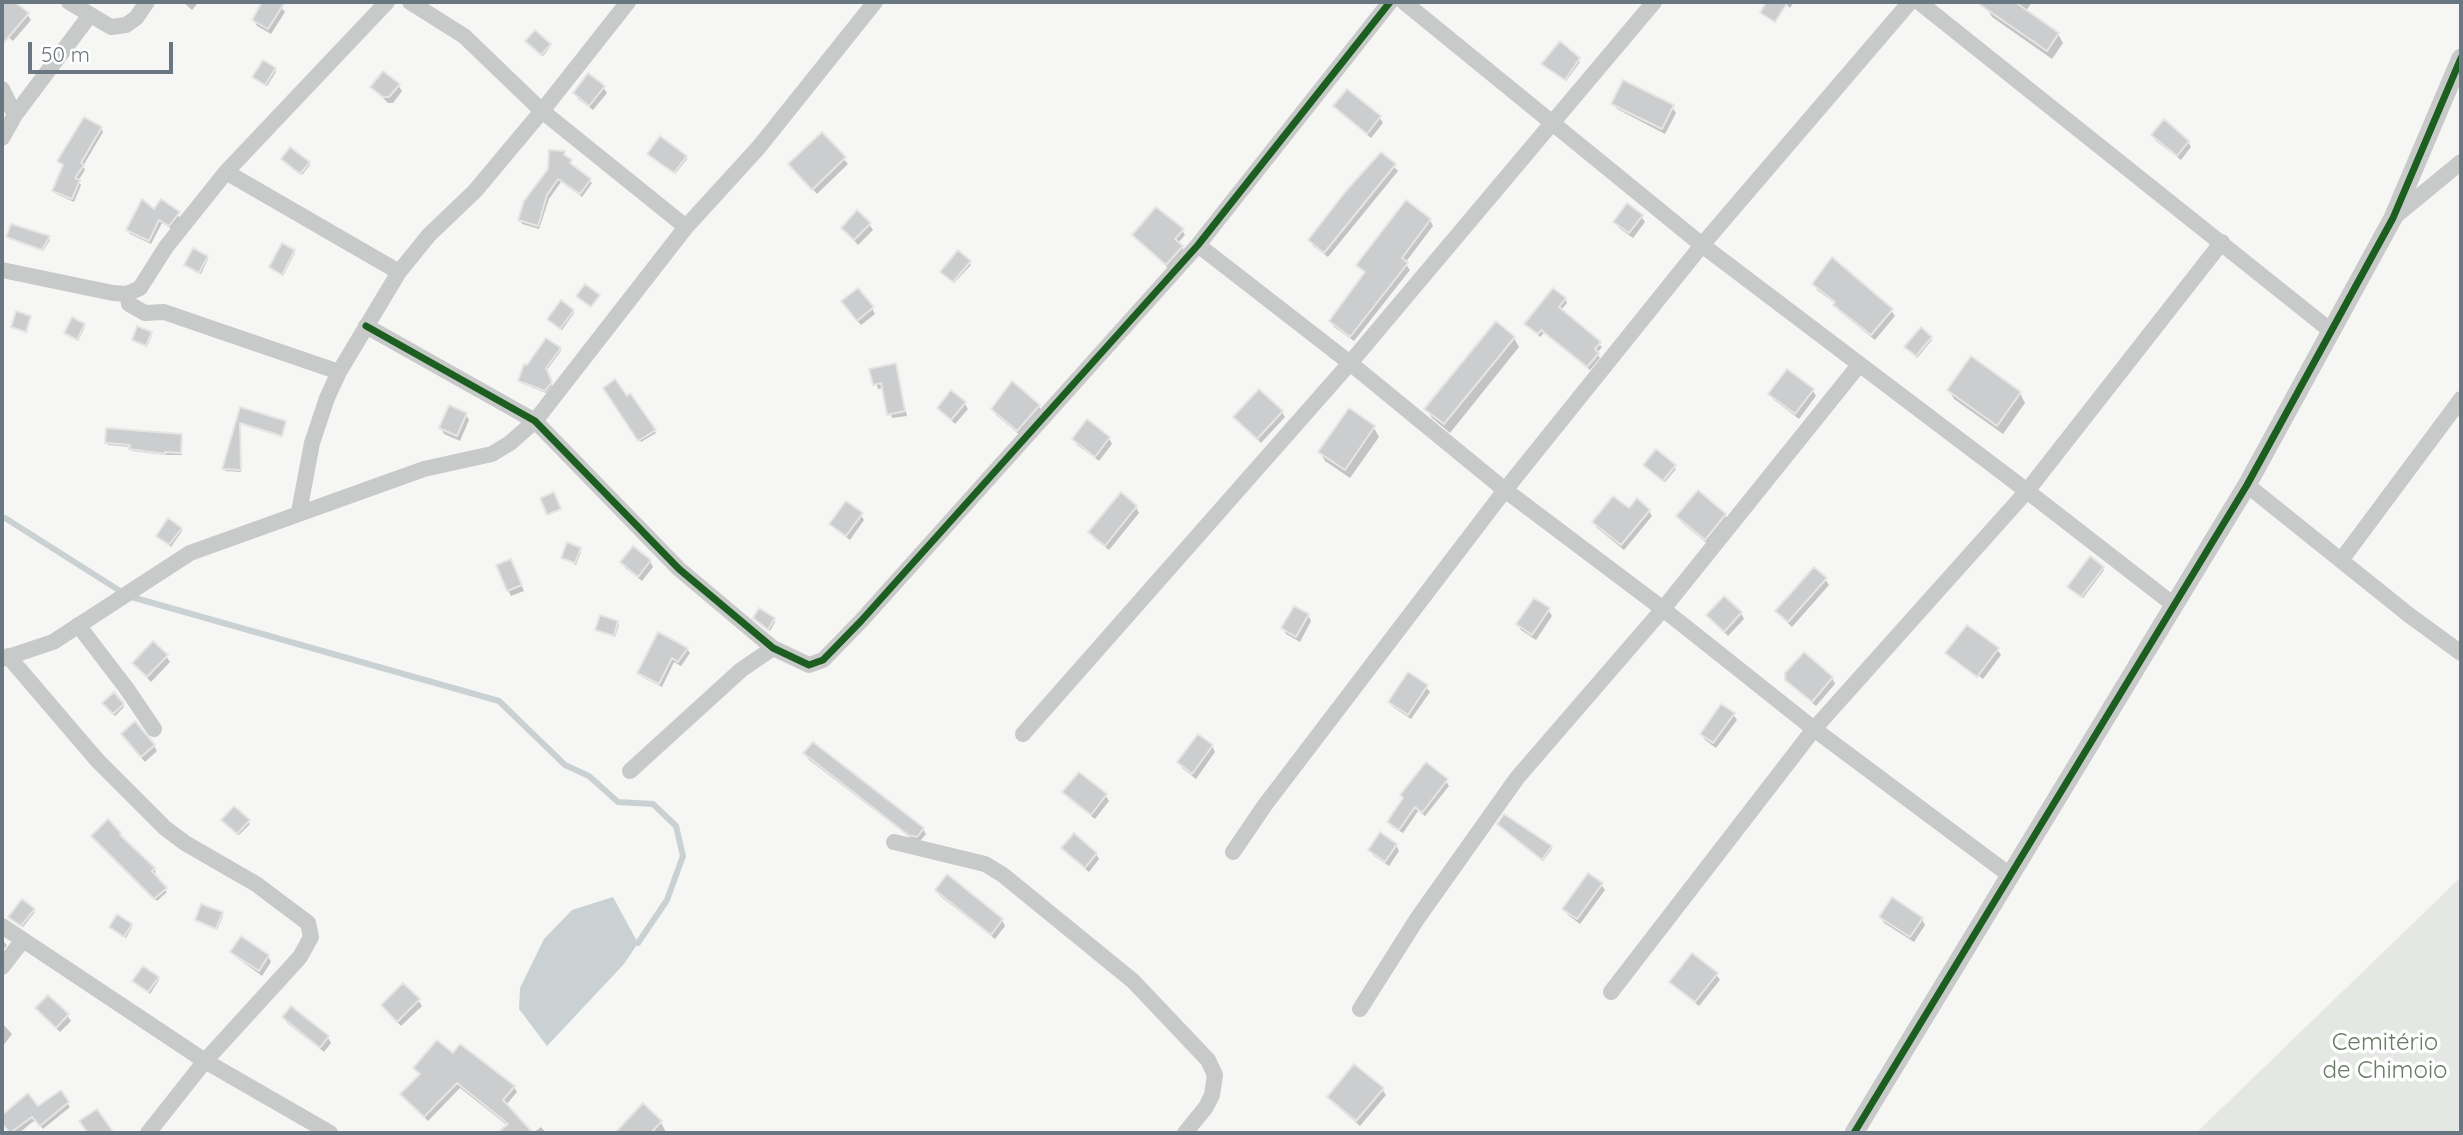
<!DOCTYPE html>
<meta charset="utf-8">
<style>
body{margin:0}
#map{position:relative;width:2463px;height:1135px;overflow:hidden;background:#f6f6f5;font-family:Quicksand,sans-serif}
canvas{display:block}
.frame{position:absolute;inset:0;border:4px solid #697782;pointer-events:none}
.scale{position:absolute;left:28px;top:42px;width:145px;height:32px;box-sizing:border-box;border:4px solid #697782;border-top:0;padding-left:9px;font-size:21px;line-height:24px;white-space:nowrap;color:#697782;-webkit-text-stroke:5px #fff;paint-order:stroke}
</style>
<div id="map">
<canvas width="2463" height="1135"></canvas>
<div class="frame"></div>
<div class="scale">50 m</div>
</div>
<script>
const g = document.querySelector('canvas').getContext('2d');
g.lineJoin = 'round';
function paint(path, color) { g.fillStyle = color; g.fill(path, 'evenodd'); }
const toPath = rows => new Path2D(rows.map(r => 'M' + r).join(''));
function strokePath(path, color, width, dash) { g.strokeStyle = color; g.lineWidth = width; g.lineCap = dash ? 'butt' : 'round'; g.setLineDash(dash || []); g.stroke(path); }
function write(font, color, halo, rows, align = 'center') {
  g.font = font + ' Quicksand,sans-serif'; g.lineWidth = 7; g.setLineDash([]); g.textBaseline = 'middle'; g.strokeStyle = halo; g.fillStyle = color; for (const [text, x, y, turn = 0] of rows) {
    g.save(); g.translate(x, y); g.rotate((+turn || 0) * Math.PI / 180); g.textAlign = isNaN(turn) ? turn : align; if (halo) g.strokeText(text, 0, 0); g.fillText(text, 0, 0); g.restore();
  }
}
paint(toPath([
 [2461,877,2461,1133,2196,1133]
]), '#e4e7e3');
paint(toPath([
 [613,897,638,943,624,964,547,1046,519,1009,520,988,544,939,572,910]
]), '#cad1d3');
paint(toPath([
 [2,2,13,2,27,14,31,20,13,41,2,32],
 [183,2,199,2,192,10],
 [264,2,273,2,281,7,285,12,271,34,257,26,254,20],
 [1783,2,1794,2,1790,8],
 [1991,2,2032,2,2026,11,2058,34,2063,43,2052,59,1992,17,1987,8],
 [528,44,549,45,550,47,543,56],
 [1560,44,1580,62,1566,81,1543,65],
 [275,69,276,72,267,86,254,77],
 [398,85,402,91,393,103,388,103,372,87],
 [603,87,607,93,593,110,578,99,575,93],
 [1348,91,1380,118,1383,123,1371,138,1339,112,1335,106],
 [1613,103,1672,107,1676,113,1665,134,1617,109],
 [101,128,103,132,83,166,85,170,78,181,81,185,74,202,56,194,54,190,64,167,59,161],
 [822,135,848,164,817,194,790,165],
 [2153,136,2188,142,2191,147,2181,160,2156,141],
 [564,153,573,165,592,183,582,197,561,182,549,199,539,229,522,224,520,220],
 [1381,154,1398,171,1328,257,1313,246,1310,240],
 [651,156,686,157,687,159,675,174],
 [283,159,309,163,310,165,302,175],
 [161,202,181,218,172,229,162,223,151,244,130,234,128,229,154,212],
 [1641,216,1645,222,1633,238,1619,228,1616,222],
 [1430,220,1433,226,1405,263,1410,270,1354,341,1334,327,1331,321,1366,274,1358,265],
 [869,224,873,230,858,245,843,228],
 [1182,230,1185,235,1178,243,1185,251,1169,269,1134,235],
 [8,237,48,238,50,240,43,251],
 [294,251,295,253,283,276,272,270,271,267],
 [958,252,971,265,954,283,943,274],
 [207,257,208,259,201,274,186,265],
 [1814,284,1891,310,1895,316,1875,340,1839,311,1836,304,1817,290],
 [1565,299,1567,303,1561,310,1602,347,1597,353,1600,358,1590,370,1544,333,1540,337,1527,324],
 [846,307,872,308,875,314,861,325],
 [573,311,574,313,562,330,550,322],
 [30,317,27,333,15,329,13,327],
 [1496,324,1514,338,1519,347,1450,433,1432,418,1427,409],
 [84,325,85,327,78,341,66,333],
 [151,333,152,335,147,347,134,340],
 [1931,338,1932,340,1917,358,1907,349],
 [559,349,561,351,546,371,552,386,546,393,521,383,519,381],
 [895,365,907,416,892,418,884,388,878,389,872,370],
 [1012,384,1039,406,1042,412,1021,436,996,415,993,409],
 [605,389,626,398,630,396,656,433,641,442],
 [1949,390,2020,393,2025,403,2003,434,1954,399],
 [1813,391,1816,396,1799,419,1774,400,1770,394],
 [965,404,968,409,955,424,939,408],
 [241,409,285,423,286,425,282,437,240,424,241,472,225,471],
 [1349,410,1374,428,1379,437,1350,478,1325,461,1320,452],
 [1282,412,1285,417,1261,443,1236,418],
 [466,415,469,420,460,441,444,434,441,428],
 [181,436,182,455,165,455,132,451,131,447,108,445,107,443],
 [1109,438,1112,444,1099,461,1077,445,1074,439],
 [1656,452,1676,469,1665,482,1645,466],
 [1136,507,1139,513,1109,550,1093,538,1090,532],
 [1629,510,1649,511,1652,516,1624,550,1597,528,1594,523],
 [861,515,864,520,850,540,835,529,831,524],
 [1725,515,1728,521,1709,545,1681,522,1678,516],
 [181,529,182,531,171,547,158,536],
 [580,549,581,552,576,565,563,558],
 [650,561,653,567,642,581,625,568,622,562],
 [514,567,524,591,511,596,508,590],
 [2103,568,2104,570,2083,598,2071,589],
 [1825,579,1829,585,1792,627,1781,617,1777,611],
 [1548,610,1552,616,1536,640,1521,630,1518,625],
 [1741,613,1744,619,1728,636,1708,615],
 [1308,615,1311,621,1300,642,1286,634,1283,628],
 [774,619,775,622,770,631,757,620],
 [617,623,619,625,615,637,597,630],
 [687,649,690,653,681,666,674,662,662,687,642,677,639,673],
 [1997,649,2001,655,1983,679,1949,654,1949,657,1947,654],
 [166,656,170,662,151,682,134,664],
 [1832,678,1835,684,1816,706,1791,685,1787,679],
 [1426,687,1430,692,1411,719,1393,707,1390,702],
 [123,705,124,707,115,716,105,706],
 [1733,714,1737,720,1716,748,1705,740,1702,734],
 [126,740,154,746,157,751,145,762],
 [1212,746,1215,752,1196,779,1182,768,1179,762],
 [806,754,923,829,926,834,920,841,912,839,808,759],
 [1079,774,1106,796,1109,801,1095,819,1068,798,1064,792],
 [1446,781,1449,786,1425,816,1418,811,1403,833,1392,827,1389,822],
 [248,821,250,824,239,835,225,822],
 [1499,825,1550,847,1552,849,1543,861],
 [120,834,154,869,156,872,153,875,167,892,157,901,96,840],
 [1396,845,1399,851,1389,866,1374,856,1370,850],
 [1063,848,1096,854,1099,859,1089,872,1067,854],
 [1601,884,1605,890,1580,924,1568,915,1564,909],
 [937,891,1002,920,1005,926,995,939,940,896],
 [33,910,35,912,23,927,10,917],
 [222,913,223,916,217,930,197,920],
 [1881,917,1922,919,1925,925,1914,942,1884,923],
 [131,925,132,927,126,938,111,927],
 [2,940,7,945,2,952],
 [232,952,268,956,271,962,262,976,236,957],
 [1716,974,1720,980,1699,1006,1675,987,1671,982],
 [158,978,159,980,150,994,134,981],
 [418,1000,422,1006,401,1026,383,1006],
 [37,1009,67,1015,71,1021,60,1032],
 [284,1017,328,1038,331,1043,324,1052,287,1023],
 [2,1023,12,1034,2,1047],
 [415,1068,514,1087,517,1092,506,1105,531,1133,501,1133,508,1126,460,1088,428,1121,402,1095,421,1076],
 [1382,1089,1386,1095,1360,1126,1333,1103,1329,1097],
 [60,1093,70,1107,43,1129,35,1120,19,1133,11,1133,2,1121,2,1117,28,1096,38,1108],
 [643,1106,661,1123,666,1132,617,1133],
 [541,1127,546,1133,533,1133]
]), '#0003');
strokePath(toPath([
 [2,518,5,518,128,596,499,701,565,765,589,776,618,802,653,804,676,826,683,856,667,900,638,943]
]), '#cad1d3', 6);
const building = toPath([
 [2,2,15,2,29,13,2,45,2,2],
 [262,2,285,2,268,29,252,20,262,2],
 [1766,2,1788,2,1775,22,1760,13,1766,2],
 [1976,2,2015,2,2059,33,2047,51,1976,2],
 [535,30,551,44,541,55,525,41,535,30],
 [1560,41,1580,58,1565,80,1541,64,1560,41],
 [263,60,276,68,265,85,252,77,263,60],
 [383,71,400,84,389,97,383,97,370,87,383,71],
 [588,73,605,86,589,106,573,93,588,73],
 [1623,80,1674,105,1662,129,1611,104,1623,80],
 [1347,89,1381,116,1367,134,1333,106,1347,89],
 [84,117,102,127,81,163,84,165,75,178,80,180,72,199,52,191,63,165,57,161,84,117],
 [2164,119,2189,141,2177,156,2151,135,2164,119],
 [822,132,846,157,812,190,788,164,822,132],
 [660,136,687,156,674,173,647,154,660,136],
 [290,147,310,162,300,174,281,159,290,147],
 [549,150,565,151,564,155,572,160,570,163,591,179,580,194,558,179,547,195,538,226,518,220,524,201,548,169,549,150],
 [1381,152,1396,164,1324,253,1308,240,1346,191,1381,152],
 [142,199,154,209,161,199,180,212,169,226,159,220,149,241,126,230,142,199],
 [1406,200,1431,219,1402,258,1408,263,1350,337,1329,321,1365,272,1356,265,1406,200],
 [1627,203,1643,215,1629,233,1613,222,1627,203],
 [1156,207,1184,229,1175,239,1183,246,1166,265,1132,235,1156,207],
 [857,210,871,223,854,240,841,228,857,210],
 [11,224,50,236,42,250,6,237,11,224],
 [282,243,295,250,282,275,269,267,282,243],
 [193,248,208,256,199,273,184,265,193,248],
 [958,250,971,261,953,282,940,272,958,250],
 [1832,257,1893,309,1871,335,1833,305,1835,302,1812,284,1832,257],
 [585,284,600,295,591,307,576,296,585,284],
 [858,288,874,307,857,321,841,301,858,288],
 [1553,288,1566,298,1559,307,1601,342,1595,349,1599,353,1587,367,1541,330,1538,334,1524,324,1553,288],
 [561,300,574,310,560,329,547,319,561,300],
 [16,311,31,316,26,332,11,327,16,311],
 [72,317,85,324,77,340,64,333,72,317],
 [1496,321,1515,337,1444,424,1424,409,1496,321],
 [137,326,152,332,146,346,132,340,137,326],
 [1921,327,1932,337,1916,356,1904,347,1921,327],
 [546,338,561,348,546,368,552,382,545,391,518,381,524,364,527,365,546,338],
 [1971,356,2021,392,1997,426,1947,390,1971,356],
 [896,363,905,411,887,415,881,383,873,385,869,369,896,363],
 [1787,369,1814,389,1795,414,1768,394,1787,369],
 [615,379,627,396,630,393,656,430,638,441,603,388,615,379],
 [1012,381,1040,405,1017,431,991,409,1012,381],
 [1259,389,1283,411,1257,439,1233,417,1259,389],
 [951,390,966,402,951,420,937,408,951,390],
 [449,405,467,413,457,436,439,428,449,405],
 [240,407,286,421,282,436,240,423,241,470,222,469,240,407],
 [1349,408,1375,426,1345,470,1318,452,1349,408],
 [1087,419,1110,437,1095,457,1072,439,1087,419],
 [106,428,182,434,181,453,165,452,165,454,129,449,130,445,105,443,106,428],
 [1656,449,1676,465,1663,481,1643,465,1656,449],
 [1698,490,1726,514,1705,540,1676,516,1698,490],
 [554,492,561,509,547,515,540,498,554,492],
 [1121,492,1137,506,1105,546,1088,532,1121,492],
 [1613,496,1629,508,1637,498,1650,510,1621,545,1592,522,1613,496],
 [846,501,863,513,846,536,829,524,846,501],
 [168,518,182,528,169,545,156,536,168,518],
 [567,542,581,548,575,563,561,558,567,542],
 [633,546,651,560,638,577,620,562,633,546],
 [2090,556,2104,567,2081,597,2067,587,2090,556],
 [511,559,522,585,507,591,496,565,511,559],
 [1814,567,1827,578,1788,622,1775,611,1814,567],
 [1724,596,1742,612,1724,632,1706,615,1724,596],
 [1534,598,1550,608,1532,635,1516,624,1534,598],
 [1294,606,1309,614,1296,637,1281,628,1294,606],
 [759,608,775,618,768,630,753,618,759,608],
 [600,615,618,621,614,636,595,630,600,615],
 [1967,625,1999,648,1977,677,1945,653,1967,625],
 [658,632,688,648,678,662,672,658,659,684,637,673,658,632],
 [153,641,168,655,147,677,132,663,153,641],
 [1804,652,1833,677,1812,702,1785,680,1785,673,1804,652],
 [1408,672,1428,685,1408,715,1388,702,1408,672],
 [114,692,124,704,113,714,102,703,114,692],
 [1721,704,1735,713,1713,743,1700,734,1721,704],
 [135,721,155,745,141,757,121,734,135,721],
 [1198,734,1213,745,1192,774,1177,762,1198,734],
 [813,742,924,828,917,837,908,835,803,753,813,742],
 [1426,762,1448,779,1422,813,1415,807,1399,830,1387,822,1403,798,1400,795,1426,762],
 [1079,772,1107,794,1091,815,1062,792,1079,772],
 [234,806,250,820,237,834,221,820,234,806],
 [1504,814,1552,846,1542,860,1497,824,1504,814],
 [108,819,121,833,120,835,155,868,152,871,167,888,154,899,91,836,108,819],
 [1380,832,1397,844,1385,862,1368,850,1380,832],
 [1074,833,1097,853,1085,868,1061,848,1074,833],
 [1588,873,1603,883,1577,919,1562,909,1588,873],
 [947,874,1003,919,991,935,935,890,947,874],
 [1892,897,1923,918,1910,937,1879,917,1892,897],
 [22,899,35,909,21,926,8,917,22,899],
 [201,904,223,912,216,929,195,920,201,904],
 [117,914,132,924,124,937,109,927,117,914],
 [241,936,269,955,259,971,230,952,241,936],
 [1692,953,1718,973,1695,1002,1669,982,1692,953],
 [143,966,159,977,148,992,132,981,143,966],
 [403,983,420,999,397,1022,381,1005,403,983],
 [48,995,69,1014,56,1028,35,1008,48,995],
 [291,1006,329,1036,320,1048,282,1017,291,1006],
 [437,1040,453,1053,460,1044,515,1086,503,1100,533,1133,497,1133,508,1124,457,1083,424,1117,400,1094,420,1074,413,1068,437,1040],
 [1354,1064,1384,1088,1356,1121,1327,1097,1354,1064],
 [61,1090,69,1102,40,1126,32,1117,10,1133,2,1123,2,1115,28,1093,38,1106,61,1090],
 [643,1103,662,1121,651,1133,615,1133,643,1103],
 [97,1109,114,1133,88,1133,79,1121,97,1109]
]);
paint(building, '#cccdce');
strokePath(building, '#e5e5e4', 2);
strokePath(toPath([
 [69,2,111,27,126,25,136,18,147,2],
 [410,2,464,36,542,111,686,227],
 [1404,2,1702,245,2027,491,2174,605],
 [1919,2,2331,331],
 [2,89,15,115],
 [2,138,15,115,90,15],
 [226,172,399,272],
 [2393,218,2461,162],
 [1198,245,1350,363,1505,490,1663,609,1814,729,2011,876],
 [2,270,113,293,127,294,140,288,166,247,226,172,387,2],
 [127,294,129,304,145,313,164,312,339,372],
 [366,326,535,421,679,569,773,648,809,665,823,660,861,621,1198,245,1390,2],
 [2247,485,2409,615,2461,653],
 [299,512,312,443,327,398,339,372,399,272,429,235,475,191,542,111,628,2],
 [2342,559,2461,399],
 [78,625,127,689,154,729],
 [8,656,97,760,165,828,185,843,256,884,308,923,311,937,300,957,205,1061,148,1133],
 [2,659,53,642,190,553,424,469,492,454,510,443,535,421,686,227,759,147,875,2],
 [1023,734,1350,363,1654,2],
 [630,771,741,670,773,648],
 [894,842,985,864,1003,875,1133,981,1208,1060,1215,1075,1212,1095,1206,1107,1185,1133],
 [1233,852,1265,805,1505,490,1702,245,1910,2],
 [2,926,205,1061,330,1133],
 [2,967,23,940],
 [1611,992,1814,729,2027,491,2222,242],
 [1360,1009,1417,919,1517,778,1663,609,1859,365]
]), '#c8caca', 16);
strokePath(toPath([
 [1854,1133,2247,485,2393,218,2461,58]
]), '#c8caca', 19);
strokePath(toPath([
 [366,326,535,421,679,569,773,648,809,665,823,660,861,621,1198,245,1390,2],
 [1854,1133,2247,485,2393,218,2461,58]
]), '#1b5e20', 7);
write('24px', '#6b7a67', '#fff', [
 ["Cemitério",2385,1043],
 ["de Chimoio",2385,1071]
]);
</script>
